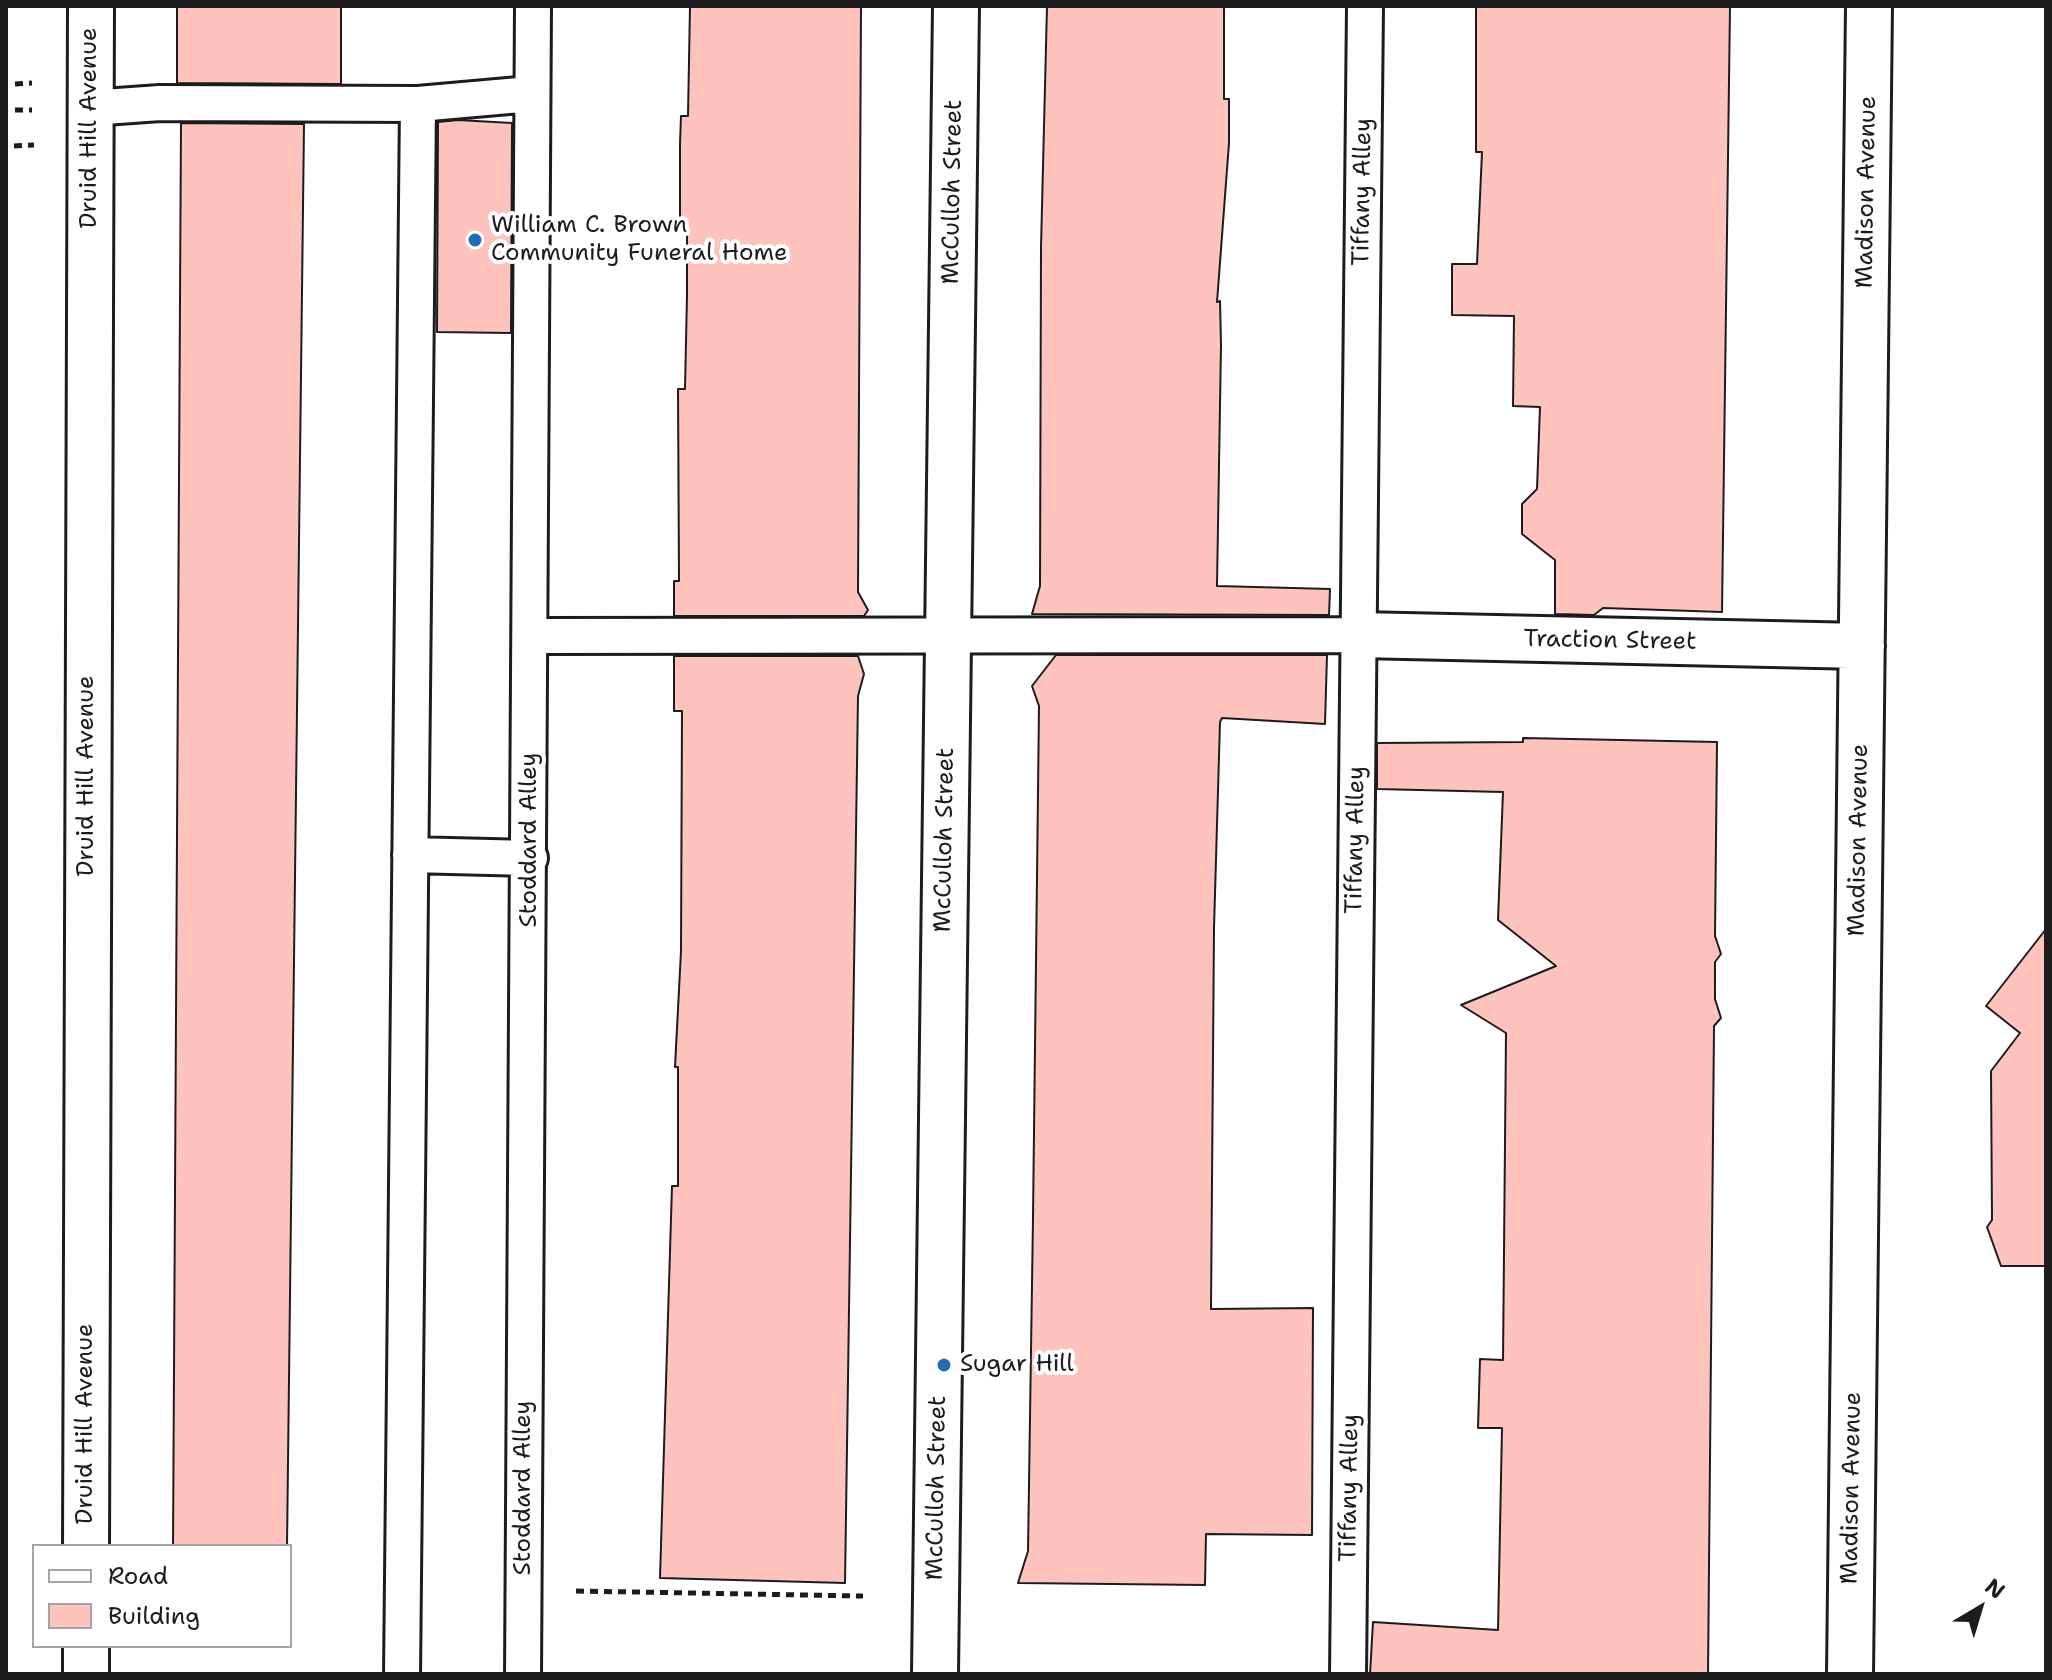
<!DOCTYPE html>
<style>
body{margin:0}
#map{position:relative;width:2052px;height:1680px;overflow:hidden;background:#fff;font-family:"Shantell Sans",sans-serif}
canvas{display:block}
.frame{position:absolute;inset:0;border:8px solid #1c1c1c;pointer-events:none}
.legend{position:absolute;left:32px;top:1544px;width:260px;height:104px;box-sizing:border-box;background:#fff;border:2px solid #a4a4a4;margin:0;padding:10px 14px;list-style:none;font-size:24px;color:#1c1c1c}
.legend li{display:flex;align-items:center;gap:16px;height:40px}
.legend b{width:40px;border:2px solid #a4a4a4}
.north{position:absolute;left:1940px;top:1568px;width:80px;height:80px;-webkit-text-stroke:6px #fff;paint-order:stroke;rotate:38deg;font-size:22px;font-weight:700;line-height:32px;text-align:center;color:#1c1c1c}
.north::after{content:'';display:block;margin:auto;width:28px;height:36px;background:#1c1c1c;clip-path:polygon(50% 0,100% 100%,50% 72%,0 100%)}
</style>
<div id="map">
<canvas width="2052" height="1680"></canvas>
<div class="frame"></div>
<ul class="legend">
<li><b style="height:10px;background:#fff"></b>Road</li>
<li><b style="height:22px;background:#ffc3bd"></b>Building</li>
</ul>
<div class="north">N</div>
</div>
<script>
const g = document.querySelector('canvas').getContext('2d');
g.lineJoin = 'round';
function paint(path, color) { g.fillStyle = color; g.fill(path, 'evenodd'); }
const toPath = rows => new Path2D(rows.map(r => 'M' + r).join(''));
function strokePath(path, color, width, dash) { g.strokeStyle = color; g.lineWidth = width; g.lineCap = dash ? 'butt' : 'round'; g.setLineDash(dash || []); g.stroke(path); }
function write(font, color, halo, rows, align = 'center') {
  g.font = font + ' "Shantell Sans",sans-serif'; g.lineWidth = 8; g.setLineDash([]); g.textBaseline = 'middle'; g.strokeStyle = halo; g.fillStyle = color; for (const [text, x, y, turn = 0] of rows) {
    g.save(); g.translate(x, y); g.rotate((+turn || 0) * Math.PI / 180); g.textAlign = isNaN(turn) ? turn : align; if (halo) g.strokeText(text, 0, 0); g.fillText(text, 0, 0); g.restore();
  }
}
const building = toPath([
 [177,6,341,6,341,84,177,83,177,6],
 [690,6,861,6,858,592,868,610,864,616,674,616,674,581,679,581,678,389,685,389,687,295,687,222,680,222,680,144,681,116,688,116,690,6],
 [1047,6,1224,6,1224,99,1229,99,1229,143,1217,302,1220,301,1221,345,1217,586,1330,589,1329,615,1032,614,1040,586,1041,247,1047,6],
 [1476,6,1730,6,1722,612,1603,608,1594,615,1555,614,1555,560,1522,534,1522,504,1537,489,1540,407,1513,406,1514,316,1452,315,1452,264,1477,264,1482,152,1476,152,1476,6],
 [458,120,512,123,511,333,437,332,438,122,458,120],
 [181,123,304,124,287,1546,173,1546,181,123],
 [1056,655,1327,655,1325,724,1222,718,1220,722,1214,928,1211,1309,1313,1308,1312,1535,1206,1534,1205,1585,1018,1583,1028,1551,1033,1217,1039,706,1032,686,1056,655],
 [674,656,858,656,864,674,858,696,845,1583,660,1578,672,1186,678,1186,678,1067,675,1067,681,951,682,711,674,711,674,656],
 [1523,738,1717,742,1715,936,1721,954,1715,962,1715,999,1721,1018,1714,1026,1708,1674,1370,1674,1373,1622,1498,1630,1502,1428,1478,1428,1480,1359,1503,1360,1506,1033,1461,1005,1556,966,1498,920,1503,792,1377,789,1377,743,1523,742,1523,738],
 [2046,929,2046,1266,2001,1266,1987,1227,1992,1220,1991,1071,2020,1033,1986,1006,2046,929]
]);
paint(building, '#ffc3bd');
strokePath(building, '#1c1c1c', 2);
const service = toPath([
 [90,108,160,103,418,104,531,94],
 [532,636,1359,635],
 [410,855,530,858],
 [402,1674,418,104],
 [523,1674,533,6],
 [1348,1674,1365,6]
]);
const minor = toPath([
 [1359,635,1862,646],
 [1850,1674,1869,6]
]);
const secondary = toPath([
 [86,1546,91,6],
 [86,1674,86,1646],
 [935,1674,956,6]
]);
strokePath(service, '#1c1c1c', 40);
strokePath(minor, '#1c1c1c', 50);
strokePath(secondary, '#1c1c1c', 50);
strokePath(toPath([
 [15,84,32,83],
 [15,110,32,110],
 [14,146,34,145],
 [576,1591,863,1596]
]), '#1c1c1c', 5, [8, 6]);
strokePath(service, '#fff', 34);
strokePath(minor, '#fff', 44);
strokePath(secondary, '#fff', 44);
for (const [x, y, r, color] of [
 [475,240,8,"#1f6fb2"],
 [944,1365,8,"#1f6fb2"]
]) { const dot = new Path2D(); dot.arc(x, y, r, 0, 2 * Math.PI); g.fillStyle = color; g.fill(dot); strokePath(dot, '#fff', 3); }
write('24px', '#1c1c1c', '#fff', [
 ["Druid Hill Avenue",90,128,-90],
 ["McCulloh Street",953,192,-89],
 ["Tiffany Alley",1363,192,-89],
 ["Madison Avenue",1867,192,-89],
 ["Traction Street",1610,641,1],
 ["Druid Hill Avenue",87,776,-90],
 ["Stoddard Alley",530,840,-90],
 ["McCulloh Street",945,840,-89],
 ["Tiffany Alley",1356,840,-89],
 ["Madison Avenue",1859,840,-89],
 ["Druid Hill Avenue",86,1424,-90],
 ["Stoddard Alley",524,1488,-90],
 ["McCulloh Street",937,1488,-89],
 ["Tiffany Alley",1350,1488,-89],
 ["Madison Avenue",1852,1488,-89]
]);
write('24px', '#1c1c1c', '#fff', [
 ["William C. Brown",491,226],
 ["Community Funeral Home",491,254],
 ["Sugar Hill",960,1365]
], 'left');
</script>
